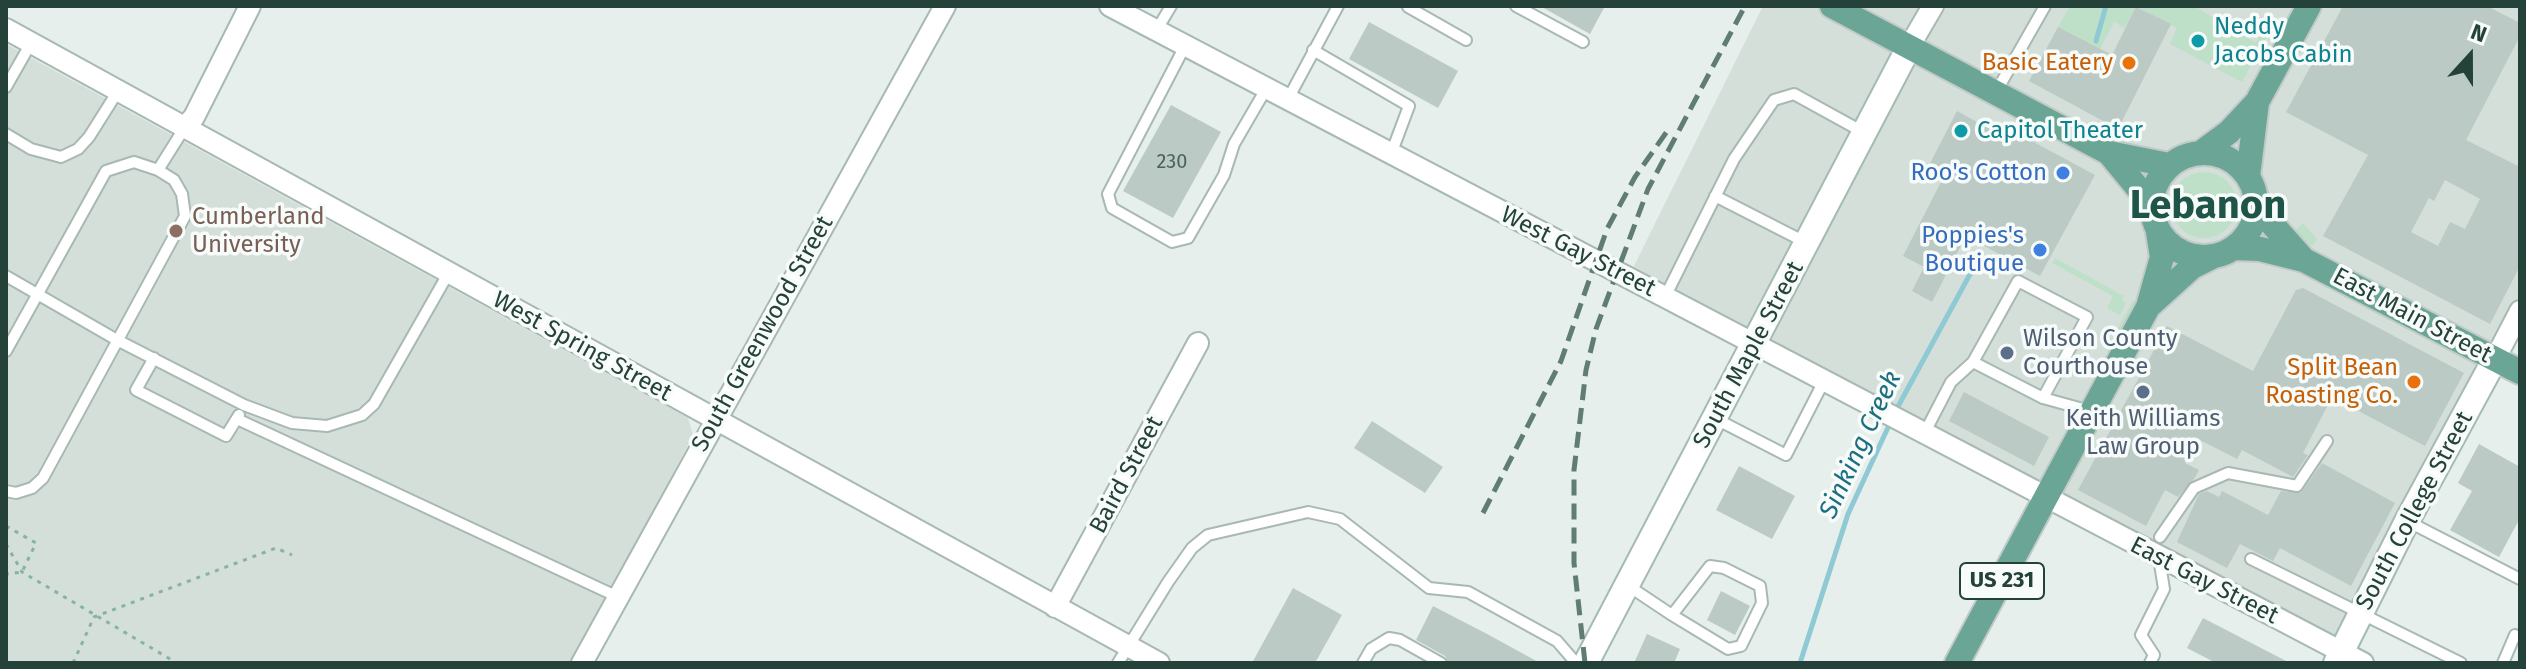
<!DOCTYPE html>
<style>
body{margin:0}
#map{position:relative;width:2526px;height:669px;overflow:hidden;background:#e6efeb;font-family:"Fira Sans",sans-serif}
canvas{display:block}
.frame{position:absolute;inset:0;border:8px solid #24423a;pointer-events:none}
.north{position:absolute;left:2430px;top:16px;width:80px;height:80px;-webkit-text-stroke:6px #f7fbf9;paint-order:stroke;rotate:21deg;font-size:22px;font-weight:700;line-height:32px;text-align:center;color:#24423a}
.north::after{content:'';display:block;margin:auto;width:28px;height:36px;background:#24423a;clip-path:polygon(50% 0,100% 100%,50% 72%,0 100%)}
</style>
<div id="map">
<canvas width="2526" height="669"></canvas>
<div class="frame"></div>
<div class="north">N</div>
</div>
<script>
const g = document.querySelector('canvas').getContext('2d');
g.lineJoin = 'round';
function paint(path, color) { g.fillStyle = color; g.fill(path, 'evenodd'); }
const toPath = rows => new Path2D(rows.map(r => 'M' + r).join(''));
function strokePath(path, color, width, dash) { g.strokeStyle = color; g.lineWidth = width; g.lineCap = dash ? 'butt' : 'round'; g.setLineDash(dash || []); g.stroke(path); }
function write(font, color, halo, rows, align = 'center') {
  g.font = font + ' "Fira Sans",sans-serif'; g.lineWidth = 7; g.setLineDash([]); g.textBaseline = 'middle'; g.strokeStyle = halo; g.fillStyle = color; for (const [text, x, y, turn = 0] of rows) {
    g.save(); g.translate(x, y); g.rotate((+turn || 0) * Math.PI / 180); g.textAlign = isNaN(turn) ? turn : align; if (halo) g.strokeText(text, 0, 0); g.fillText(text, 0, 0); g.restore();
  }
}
paint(toPath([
 [1763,6,2520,6,2520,311,2342,652,1628,278],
 [6,44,688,418,693,435,575,663,6,663]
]), '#d4dfda');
paint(toPath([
 [2070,6,2194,6,2256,43,2268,21,2274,23,2242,82,2170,44,2177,28,2137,7,2125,28,2114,22,2100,49,2058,27],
 '2171 205a33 33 0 1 1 66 0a33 33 0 1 1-66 0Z',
 [2303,223,2317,239,2313,246,2292,234],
 [2055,258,2124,296,2122,300,2126,303,2120,315,2107,308,2113,296,2052,263],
 [2133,300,2138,303,2114,347,2105,352]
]), '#bfe0c8');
strokePath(toPath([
 [2096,41,2106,6],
 [1895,412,1981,254],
 [1800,663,1848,514,1891,421]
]), '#8ec9d4', 5);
paint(toPath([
 [1540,6,1605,6,1590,34],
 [2343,6,2487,6,2520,23,2520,36,2466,140,2520,167,2520,266,2490,324,2323,236,2368,155,2286,112],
 [2445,180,2480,199,2465,229,2450,222,2438,246,2411,232,2429,198,2434,201],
 [2136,7,2171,24,2118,129,2029,81,2058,27,2112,55],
 [1369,22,1458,71,1438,108,1349,59],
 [1171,105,1221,132,1173,218,1123,191],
 [1957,111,1997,133,2017,133,2095,175,2040,276,1966,236,1932,302,1912,291,1924,267,1903,256,1941,182,1925,173],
 [2303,288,2464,373,2425,446,2332,397,2303,453,2308,455,2293,477,2242,450,2237,459,2198,439,2185,463,2199,470,2194,479,2178,497,2165,490,2146,526,2078,490,2167,326,2253,371,2296,290],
 [1964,392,2049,437,2034,466,1949,421],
 [1372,421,1443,467,1425,493,1354,448],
 [2479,444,2520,467,2520,518,2499,557,2450,530,2472,491,2458,483],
 [2322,463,2395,503,2351,586,2280,548,2273,561,2240,544,2227,568,2177,542,2199,494,2207,491,2219,497,2222,491,2268,515,2281,491,2301,493],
 [1739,466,1795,496,1772,539,1716,510],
 [1293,588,1342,615,1315,663,1252,663],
 [1721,591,1750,606,1735,635,1707,620],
 [1433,606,1489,635,1540,663,1449,663,1445,656,1416,640],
 [2203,618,2290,663,2216,663,2187,648],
 [1647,634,1680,649,1674,663,1634,663]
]), '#bbcac4');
const lane = toPath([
 [1516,6,1583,42],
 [1408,7,1466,40],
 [1156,31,1171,6],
 [1185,46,1108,194,1112,208,1172,242,1188,238,1224,175,1234,144,1266,89],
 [1313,50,1409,106,1391,154],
 [6,87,31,43],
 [1996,92,2045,6],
 [1288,99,1338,6],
 [6,134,31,149,61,157,78,149,89,137,118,91],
 [1715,196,1805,242],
 [6,276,117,340,244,405,292,423,327,426,362,415,374,404,448,274],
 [1665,297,1734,159,1774,100,1794,94,1863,132],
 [6,351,106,171,134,162,158,170,185,127],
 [154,358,136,390,226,436,239,415],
 [2043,398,2087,317,2018,281,1973,362,2043,398,2090,411],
 [237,419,618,597],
 [1716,419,1786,455,1824,381],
 [1924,434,1951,382,1973,362],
 [6,491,16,493,32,488,43,478,185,216,182,194,174,180,158,170],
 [2407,521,2520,579],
 [2160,537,2194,488,2228,473,2297,486,2327,441],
 [2251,559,2461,663],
 [1627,585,1672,615,1728,649,1741,646,1762,603,1760,586,1724,568,1710,566,1672,615],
 [1118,663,1168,582,1192,548,1208,535,1308,512,1340,519,1429,588,1468,592,1557,641,1576,663],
 [1363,663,1371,649,1389,638,1400,640,1441,663],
 [2150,663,2154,655,2141,635,2164,589,2159,558],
 [2503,663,2515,635]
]);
const street = toPath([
 [1110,6,2363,663],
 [6,29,1159,663],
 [1909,47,1933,6],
 [185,127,194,117,250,6],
 [2495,359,2520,311],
 [1055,607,1198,343],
 [582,663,945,6]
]);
const secondary = toPath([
 [1586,663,1909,47],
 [2336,663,2407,521,2495,359]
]);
const primary = toPath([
 [1832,6,2109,153,2169,165],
 [2202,152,2229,132,2257,102,2309,6],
 '2152 205a52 52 0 1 1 104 0a52 52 0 1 1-104 0Z',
 [2109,153,2151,204],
 [2248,176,2257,102],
 [2256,199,2265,216,2304,260],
 [2233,248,2260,249,2304,260,2520,372],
 [2150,305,2192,267,2214,256],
 [1957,663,2148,307,2162,257,2158,232]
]);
strokePath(lane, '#a8b8b2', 14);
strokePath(street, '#a8b8b2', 24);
strokePath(secondary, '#a4bbb3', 28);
strokePath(primary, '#c2cac8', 28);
strokePath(toPath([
 [6,526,36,543,22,572,6,574],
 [6,544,22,572,177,663],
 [73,663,94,617,276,548,292,555]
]), '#86b3a5', 3, [4, 6]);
strokePath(lane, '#fff', 10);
strokePath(street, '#fff', 20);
strokePath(secondary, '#fff', 24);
strokePath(primary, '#6aa596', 24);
strokePath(toPath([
 [1483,513,1561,361,1607,229,1635,177,1668,130],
 [1585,663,1574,563,1574,470,1586,370,1596,329,1648,189,1745,6]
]), '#5f7d75', 5, [16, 8]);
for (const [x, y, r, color] of [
 [2198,41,8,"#0f9aa8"],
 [2129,63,8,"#e8710a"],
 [1961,131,8,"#0f9aa8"],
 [2063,173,8,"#3f7fe0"],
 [176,231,8,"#8d6e63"],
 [2040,250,8,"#3f7fe0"],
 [2007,353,8,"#5c6f8a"],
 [2414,382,8,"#e8710a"],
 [2143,392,8,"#5c6f8a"]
]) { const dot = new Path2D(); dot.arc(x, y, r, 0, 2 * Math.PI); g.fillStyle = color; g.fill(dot); strokePath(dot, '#f7fbf9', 3); }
write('20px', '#4a645c', null, [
 ["230",1172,162]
]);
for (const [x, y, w] of [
 [2002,581,84]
]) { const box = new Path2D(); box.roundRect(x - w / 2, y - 18, w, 36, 6); g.fillStyle = '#f7fbf9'; g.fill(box); strokePath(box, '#24423a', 2); }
write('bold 22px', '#24423a', null, [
 ["US 231",2002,581]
]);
write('24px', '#0d838f', '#f7fbf9', [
 ["Neddy",2214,27],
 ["Jacobs Cabin",2214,55],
 ["Capitol Theater",1977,131]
], 'left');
write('24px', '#c56008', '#f7fbf9', [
 ["Basic Eatery",2113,63],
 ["Split Bean",2398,368],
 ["Roasting Co.",2398,396]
], 'right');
write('24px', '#366cbe', '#f7fbf9', [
 ["Roo's Cotton",2047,173],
 ["Poppies's",2024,236],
 ["Boutique",2024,264]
], 'right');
write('24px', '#785e54', '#f7fbf9', [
 ["Cumberland",192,217],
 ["University",192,245]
], 'left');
write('24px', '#24423a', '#f7fbf9', [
 ["West Gay Street",1578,252,27],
 ["East Main Street",2412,316,28],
 ["South Greenwood Street",763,334,-61],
 ["West Spring Street",582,347,29],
 ["South Maple Street",1749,355,-62],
 ["Baird Street",1127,475,-62],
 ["South College Street",2415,511,-62],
 ["East Gay Street",2204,581,27]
]);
write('24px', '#4e5e75', '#f7fbf9', [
 ["Wilson County",2023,339],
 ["Courthouse",2023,367],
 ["Keith Williams",2143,419,"center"],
 ["Law Group",2143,447,"center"]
], 'left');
write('italic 26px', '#1c6f80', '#f7fbf9', [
 ["Sinking Creek",1861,445,-65]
]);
write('bold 40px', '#1f5548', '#f7fbf9', [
 ["Lebanon",2208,207]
]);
</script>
